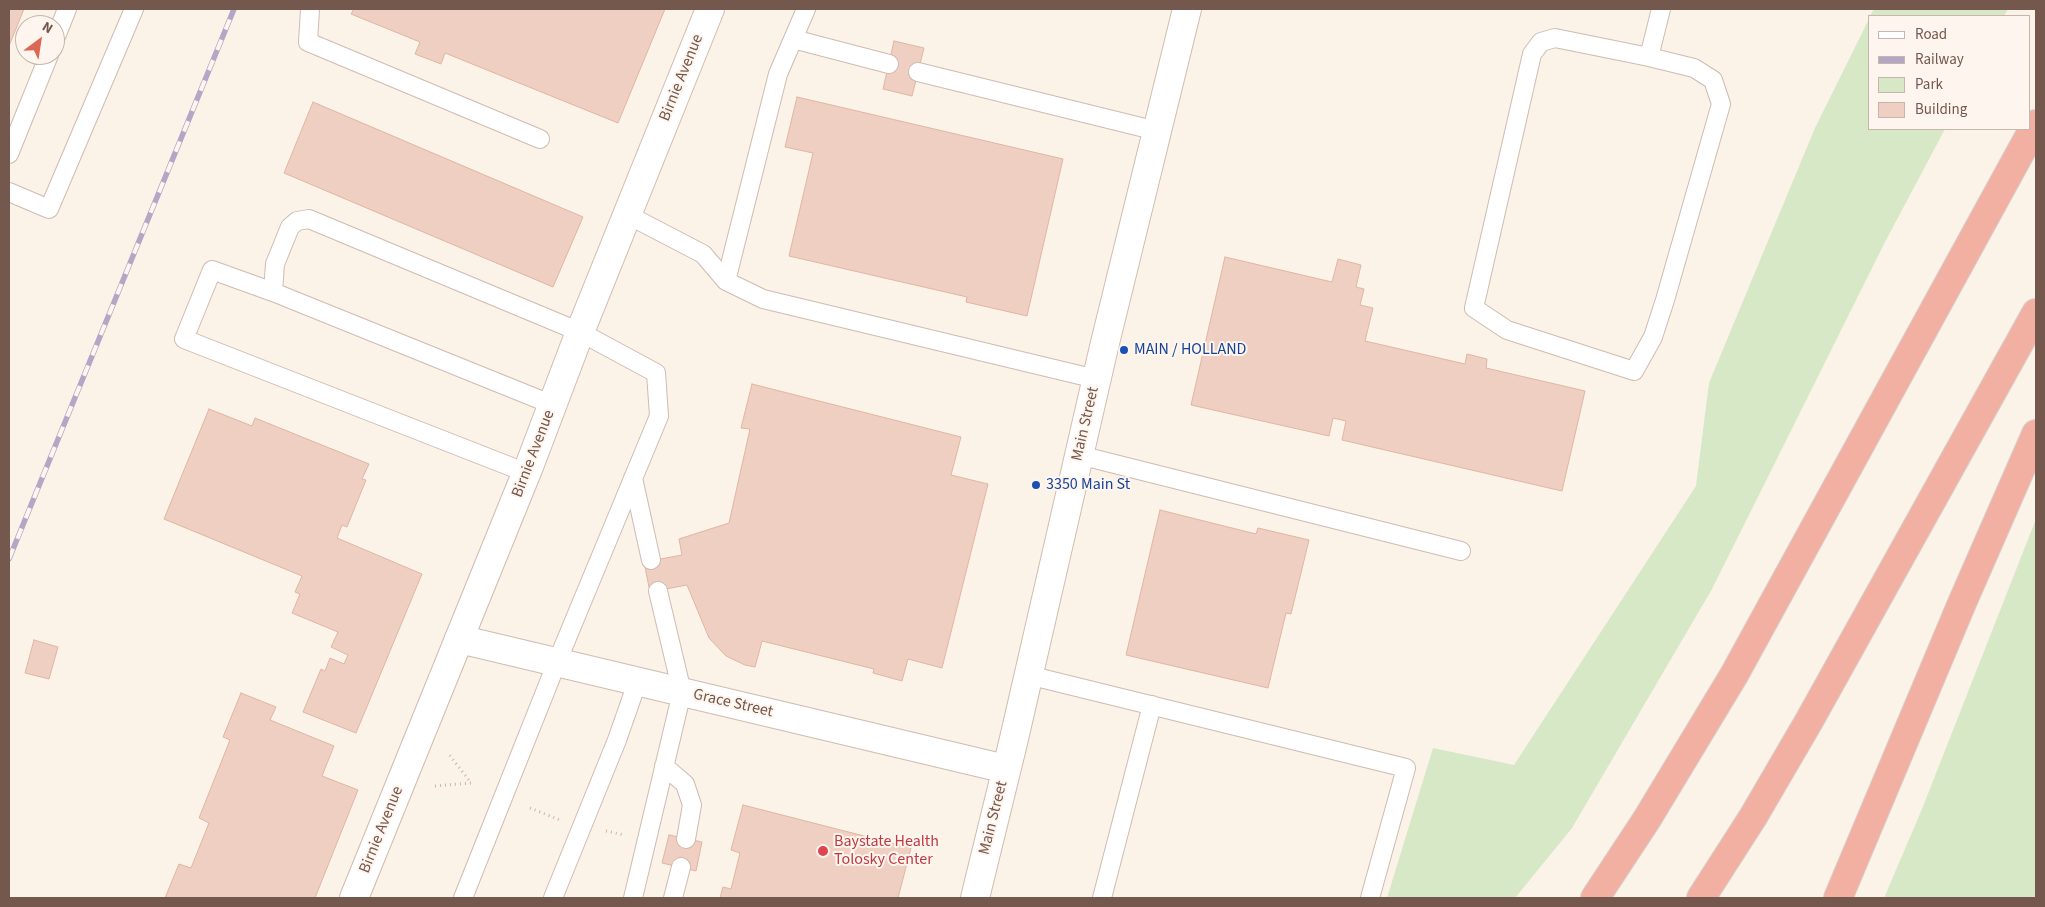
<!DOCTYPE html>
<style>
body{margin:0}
#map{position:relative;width:2045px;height:907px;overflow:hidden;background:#fbf2e8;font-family:"Source Sans 3",sans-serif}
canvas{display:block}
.frame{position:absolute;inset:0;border:10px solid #74574d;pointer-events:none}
.legend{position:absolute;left:1868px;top:15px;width:162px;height:115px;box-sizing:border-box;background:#fef6ee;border:1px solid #c7b6ae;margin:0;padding:6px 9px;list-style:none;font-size:15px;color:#74574d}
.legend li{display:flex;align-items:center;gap:10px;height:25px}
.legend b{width:25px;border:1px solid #c7b6ae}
.north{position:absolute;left:15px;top:15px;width:50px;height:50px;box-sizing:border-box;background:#fef6ee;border:1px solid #c7b6ae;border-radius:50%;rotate:31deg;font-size:14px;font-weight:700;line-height:20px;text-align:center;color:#74574d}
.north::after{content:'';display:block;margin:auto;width:18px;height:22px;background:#de6654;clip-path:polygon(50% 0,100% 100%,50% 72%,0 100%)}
</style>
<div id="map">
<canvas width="2045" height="907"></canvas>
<div class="frame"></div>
<ul class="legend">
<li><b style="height:6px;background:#fff"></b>Road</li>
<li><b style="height:6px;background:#b4a6c5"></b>Railway</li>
<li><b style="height:14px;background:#d7e8c7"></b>Park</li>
<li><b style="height:14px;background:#efcfc1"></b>Building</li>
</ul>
<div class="north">N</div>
</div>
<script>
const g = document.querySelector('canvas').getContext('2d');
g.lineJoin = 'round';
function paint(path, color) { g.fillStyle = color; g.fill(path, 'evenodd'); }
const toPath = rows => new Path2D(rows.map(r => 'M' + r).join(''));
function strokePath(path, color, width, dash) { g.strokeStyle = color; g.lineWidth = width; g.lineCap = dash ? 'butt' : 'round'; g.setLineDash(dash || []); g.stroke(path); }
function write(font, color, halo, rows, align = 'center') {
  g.font = font + ' "Source Sans 3",sans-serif'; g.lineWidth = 4; g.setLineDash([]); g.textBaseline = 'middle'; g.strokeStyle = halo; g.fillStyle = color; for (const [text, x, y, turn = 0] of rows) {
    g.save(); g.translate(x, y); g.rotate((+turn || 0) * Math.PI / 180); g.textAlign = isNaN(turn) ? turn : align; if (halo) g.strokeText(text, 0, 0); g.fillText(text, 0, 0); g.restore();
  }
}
paint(toPath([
 [1874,9,2008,9,2004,16,1870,16],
 [1869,19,1869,129,1945,129,1885,242,1712,589,1572,828,1515,898,1387,898,1433,748,1514,765,1696,486,1709,383,1815,128],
 [2036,519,2036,898,1884,898,1922,809]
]), '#d7e8c7');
const building = toPath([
 [9,9,24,9,9,46,9,9],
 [354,9,665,9,618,123,445,53,441,64,415,54,420,42,351,14,354,9],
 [894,41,924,48,912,96,883,89,894,41],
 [797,97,1063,159,1027,316,966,302,967,297,789,256,813,153,785,147,797,97],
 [313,102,583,217,553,287,284,173,313,102],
 [1225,257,1332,282,1338,259,1361,265,1356,287,1364,289,1360,305,1373,308,1365,341,1465,364,1467,354,1487,359,1486,368,1585,391,1562,491,1342,440,1346,421,1333,418,1329,436,1191,405,1225,257],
 [752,384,961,437,951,475,988,484,942,668,908,659,902,681,873,673,874,669,762,641,755,667,745,665,726,656,709,638,687,585,650,592,644,562,682,555,679,539,729,523,750,429,741,428,752,384],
 [209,409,252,426,255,418,369,464,362,479,366,480,347,527,342,525,337,538,422,574,356,733,303,712,321,669,325,671,330,658,344,664,348,655,331,647,338,632,292,613,300,594,295,592,302,576,164,519,209,409],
 [1160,510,1256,534,1258,528,1309,540,1291,614,1286,613,1268,688,1126,655,1160,510],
 [34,640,58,647,49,679,25,673,34,640],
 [241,693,276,707,270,720,334,746,322,776,358,790,315,898,165,898,179,864,191,868,209,823,199,818,230,740,223,737,241,693],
 [743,805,911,848,898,898,720,898,723,887,731,889,740,853,731,850,743,805],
 [669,835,702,842,696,871,662,863,669,835]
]);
paint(building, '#efcfc1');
strokePath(building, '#e1b4a2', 1);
const lane = toPath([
 [310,9,308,42,540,139],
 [55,39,67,9],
 [793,39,889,64],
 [1649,57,1555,38,1541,42,1532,54,1474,308,1507,330,1634,371,1653,337,1665,300,1721,104,1713,80,1694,68,1649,57,1661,9],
 [918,72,1157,131],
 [9,154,49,55],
 [9,192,49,209,134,9],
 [628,215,703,254,726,281,763,299,1096,379],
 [726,281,778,74,806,9],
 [273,292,275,264,290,227,297,221,309,219,580,332,656,373,659,416,557,662,463,898],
 [1079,455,1461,551],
 [527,473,184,339,212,270,273,292,553,405],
 [633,478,651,560],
 [1028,675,1406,768,1370,898],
 [664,766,685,784,692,805,686,839],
 [553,898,617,740,638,680],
 [633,898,682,692,658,591],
 [673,898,681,867],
 [1102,898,1152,705]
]);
const street = toPath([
 [459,639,1006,769]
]);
const secondary = toPath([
 [354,898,530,464,580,332,710,9],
 [975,898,1013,743,1104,347,1187,9]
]);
const highway = toPath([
 [1595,898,1647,819,1734,675,2036,124],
 [1701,898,1753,817,1809,721,2036,313],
 [1838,898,1962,603,2036,434]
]);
strokePath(lane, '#cfbbb1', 20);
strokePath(street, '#cfbbb1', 30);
strokePath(secondary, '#d1bbaf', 30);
strokePath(highway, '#d8d0cd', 30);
strokePath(toPath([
 [435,786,471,783,448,753],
 [530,808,560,820],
 [606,831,624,835]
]), '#d4b2a4', 3, [1, 4]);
strokePath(lane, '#fff', 18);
strokePath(street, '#fff', 28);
strokePath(secondary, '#fff', 28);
strokePath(highway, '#f2b0a2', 28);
const rail = toPath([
 [9,559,234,9]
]);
strokePath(rail, '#b4a6c5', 5.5);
strokePath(rail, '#fef6ee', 4, [11]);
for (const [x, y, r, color] of [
 [1124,350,5,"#1a4fb4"],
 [1036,485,5,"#1a4fb4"],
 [823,851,6,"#e0444e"]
]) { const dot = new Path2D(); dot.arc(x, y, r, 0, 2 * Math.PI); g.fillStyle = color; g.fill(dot); strokePath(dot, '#fef6ee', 2); }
write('16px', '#74574d', '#fef6ee', [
 ["Birnie Avenue",682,78,-68],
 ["Main Street",1086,424,-77],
 ["Birnie Avenue",534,454,-69],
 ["Grace Street",733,704,13],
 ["Main Street",994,818,-76],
 ["Birnie Avenue",382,830,-68]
]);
write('16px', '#164399', '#fef6ee', [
 ["MAIN / HOLLAND",1134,350],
 ["3350 Main St",1046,485]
], 'left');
write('16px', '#be3a42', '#fef6ee', [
 ["Baystate Health",834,842],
 ["Tolosky Center",834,860]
], 'left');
</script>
